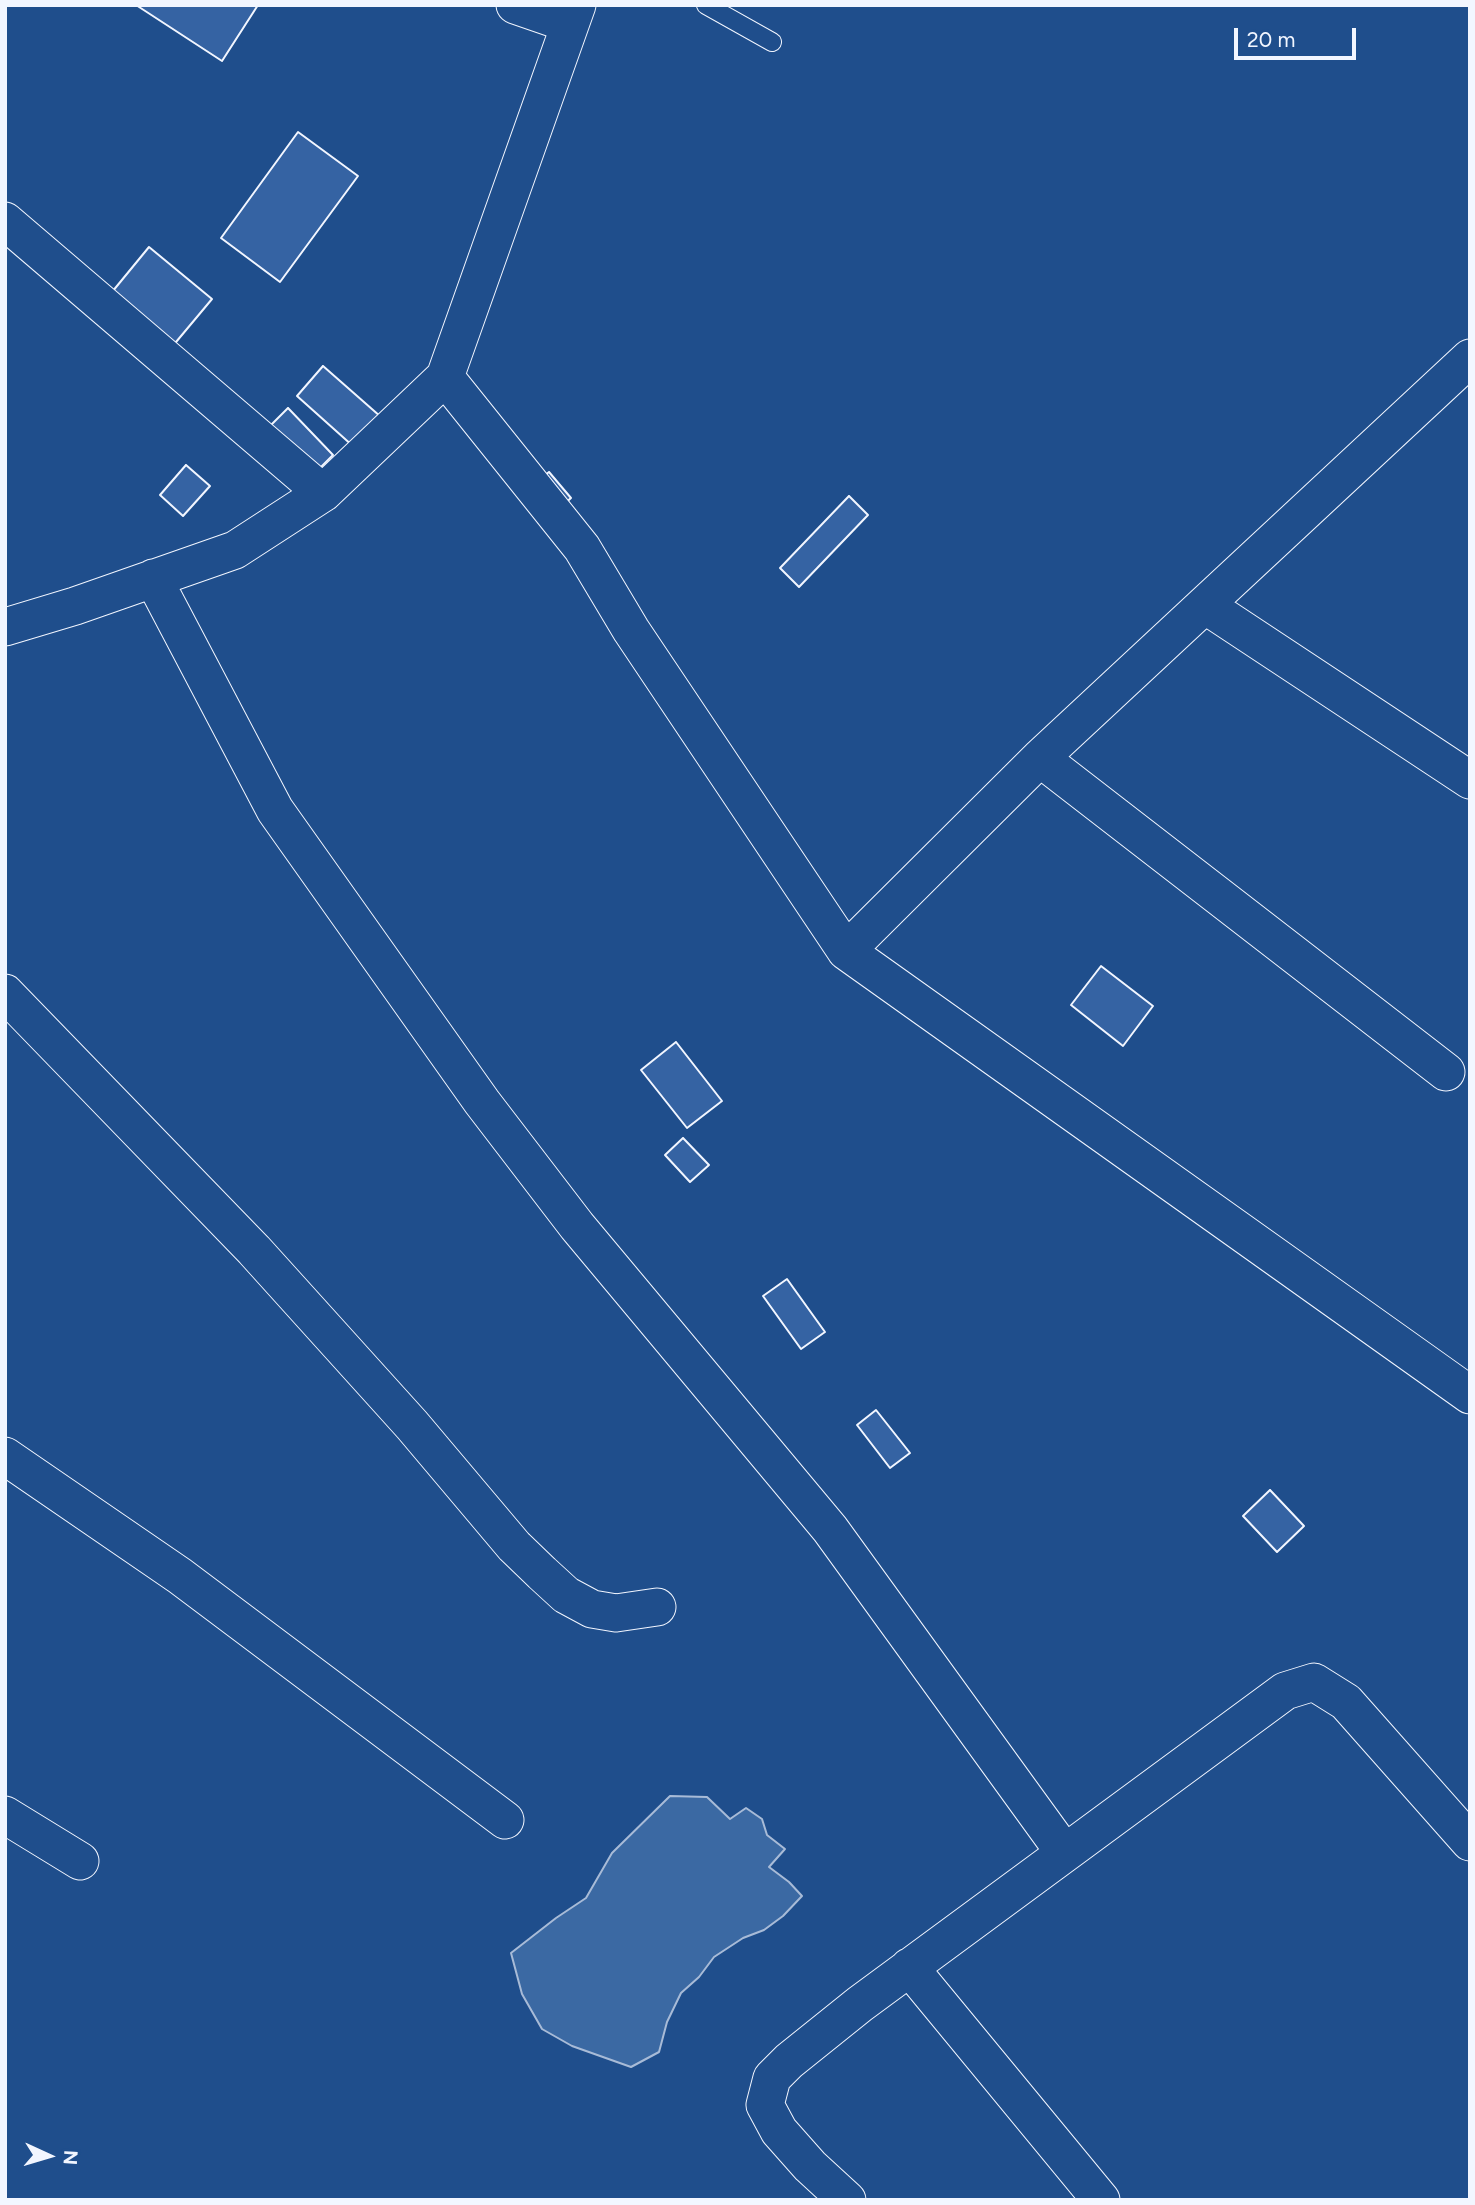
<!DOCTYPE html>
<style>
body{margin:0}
#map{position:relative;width:1475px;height:2205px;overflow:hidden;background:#1f4e8c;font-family:Figtree,sans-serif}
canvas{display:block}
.frame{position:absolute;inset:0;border:7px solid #f2f6ff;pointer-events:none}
.north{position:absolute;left:14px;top:2121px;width:70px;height:70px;-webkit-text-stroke:5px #1f4e8c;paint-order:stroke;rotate:94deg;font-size:19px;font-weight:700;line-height:28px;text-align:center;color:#f2f6ff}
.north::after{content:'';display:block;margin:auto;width:24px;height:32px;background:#f2f6ff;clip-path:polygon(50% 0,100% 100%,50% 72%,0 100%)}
.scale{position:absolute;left:1234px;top:28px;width:122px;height:32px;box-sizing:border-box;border:4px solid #f2f6ff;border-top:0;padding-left:9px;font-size:21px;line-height:24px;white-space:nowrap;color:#f2f6ff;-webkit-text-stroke:5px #1f4e8c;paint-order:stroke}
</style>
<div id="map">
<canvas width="1475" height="2205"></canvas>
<div class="frame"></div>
<div class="north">N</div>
<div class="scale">20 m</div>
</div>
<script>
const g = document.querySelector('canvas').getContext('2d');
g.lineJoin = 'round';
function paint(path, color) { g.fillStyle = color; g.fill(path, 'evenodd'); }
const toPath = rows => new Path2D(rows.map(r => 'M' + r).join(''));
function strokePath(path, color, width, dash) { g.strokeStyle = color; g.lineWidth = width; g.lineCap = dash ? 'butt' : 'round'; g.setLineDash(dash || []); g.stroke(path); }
const water = toPath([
 [670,1796,707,1797,730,1819,746,1808,762,1819,767,1835,785,1849,769,1867,789,1882,802,1896,783,1916,764,1930,743,1938,714,1957,699,1977,681,1993,667,2022,659,2052,631,2067,572,2046,542,2029,522,1994,511,1953,556,1918,586,1898,612,1853,670,1796]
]);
paint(water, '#3b69a3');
strokePath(water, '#a8bbd7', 2);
const building = toPath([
 [136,5,258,5,222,61,136,5],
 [298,132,358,176,280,282,221,238,298,132],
 [149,247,212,299,166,354,103,303,149,247],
 [323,366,381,417,354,447,297,396,323,366],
 [288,408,333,455,307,481,262,434,288,408],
 [186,465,210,486,183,516,160,495,186,465],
 [549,472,571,498,560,508,537,481,549,472],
 [849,496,868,515,799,587,780,568,849,496],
 [1101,966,1153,1006,1123,1046,1071,1005,1101,966],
 [676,1042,722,1101,687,1128,641,1070,676,1042],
 [683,1138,709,1165,690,1182,665,1155,683,1138],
 [787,1279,825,1332,801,1349,763,1296,787,1279],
 [876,1410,910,1453,890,1468,857,1425,876,1410],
 [1270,1490,1304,1526,1277,1552,1243,1516,1270,1490]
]);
paint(building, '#3563a3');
strokePath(building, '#f2f6ff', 2);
const service = toPath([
 [706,5,772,42]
]);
const minor = toPath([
 [515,5,570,24],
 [5,221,323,493],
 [445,377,582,548,631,630,846,951,1470,1395],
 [153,578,275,810,482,1102,577,1226,830,1529,1064,1852],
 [1205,605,1470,780],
 [5,627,75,606,235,550,323,493,445,377,577,5],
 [1040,758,1446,1072],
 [846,951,1040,758,1470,358],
 [5,993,254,1250,412,1425,514,1546,542,1573,566,1595,592,1609,616,1613,657,1607],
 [5,1456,180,1576,505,1820],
 [5,1815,80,1861],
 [909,1967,1101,2200],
 [847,2200,810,2166,779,2131,765,2105,772,2078,789,2061,860,2004,1285,1691,1314,1682,1346,1702,1470,1842]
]);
strokePath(service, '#f2f6ff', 20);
strokePath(minor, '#f2f6ff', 39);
strokePath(service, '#1f4e8c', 18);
strokePath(minor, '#1f4e8c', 37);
</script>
